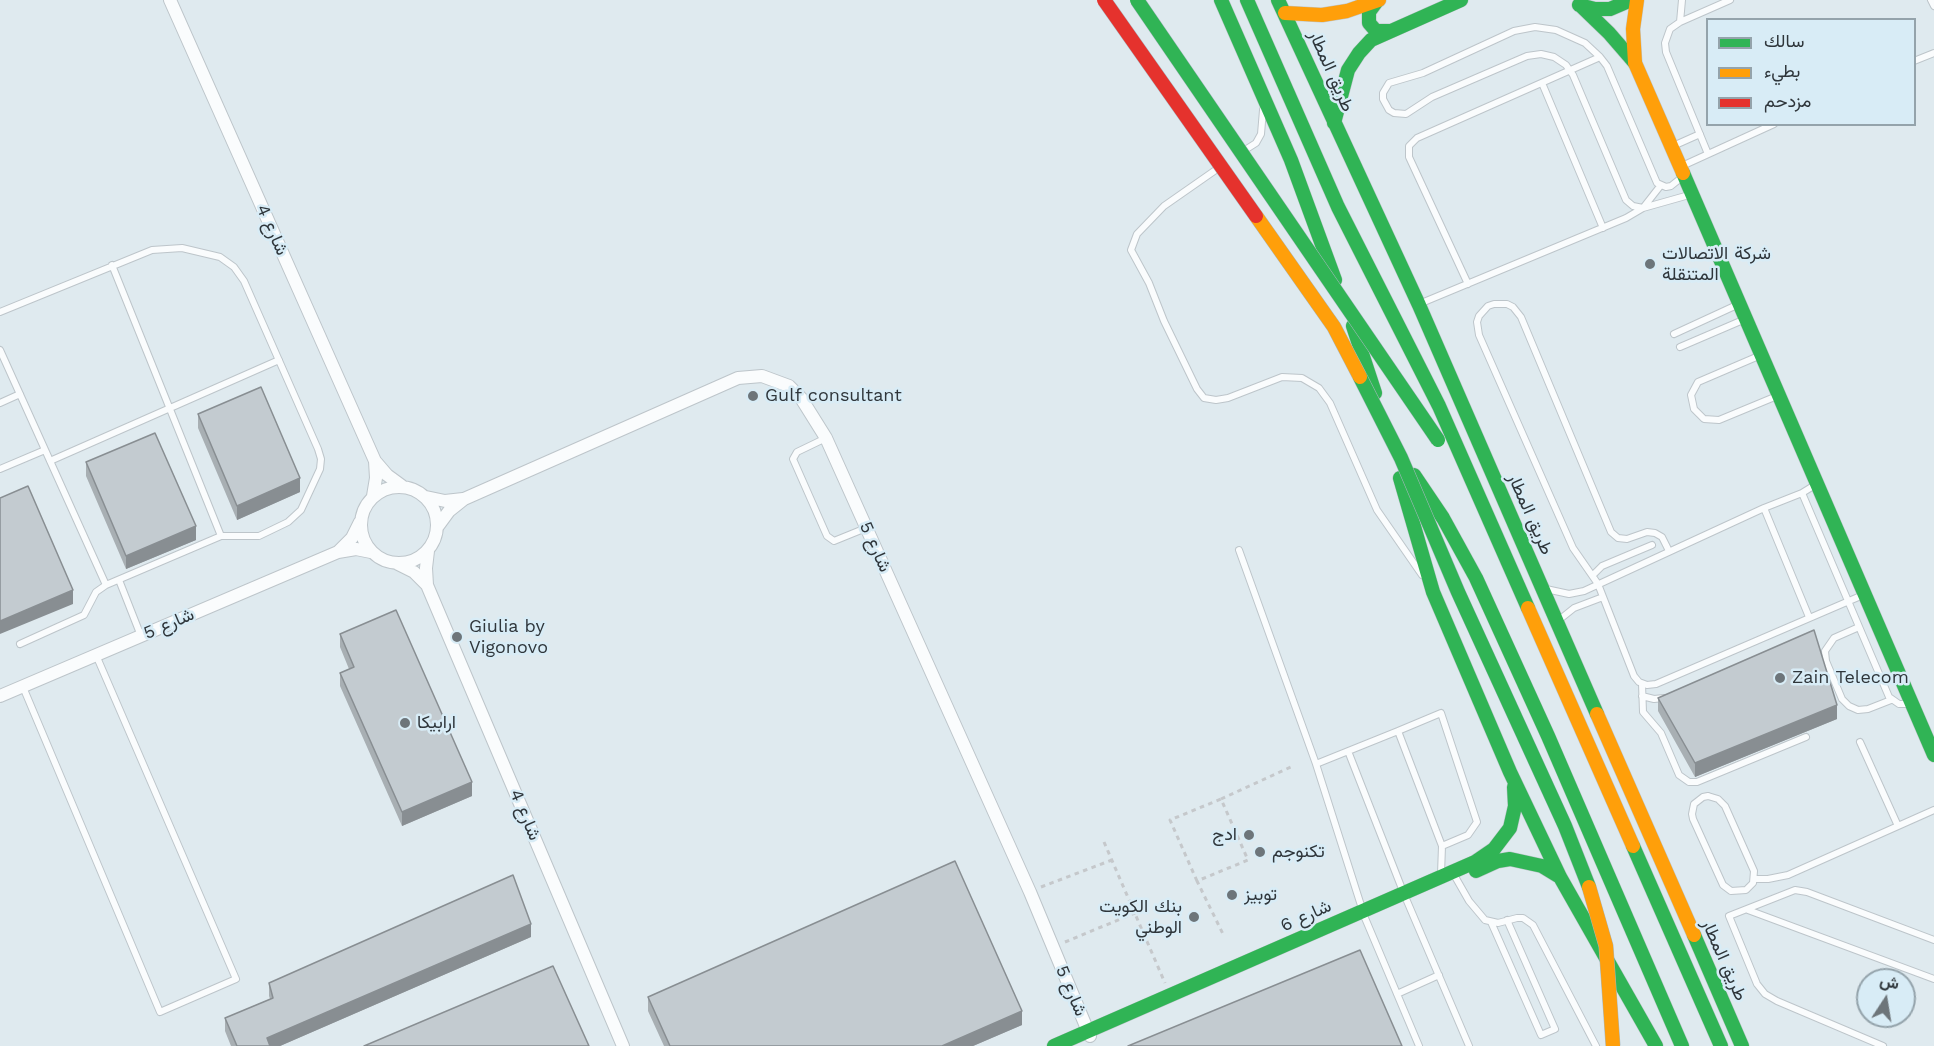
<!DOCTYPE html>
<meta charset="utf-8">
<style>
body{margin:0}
#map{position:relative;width:1934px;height:1046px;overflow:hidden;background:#dfeaef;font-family:"Work Sans",Vazirmatn,sans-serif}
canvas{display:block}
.legend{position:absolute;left:1706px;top:18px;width:210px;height:108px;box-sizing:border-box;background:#d8ecf6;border:2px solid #94a3ab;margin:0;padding:8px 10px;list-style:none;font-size:18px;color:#2f363b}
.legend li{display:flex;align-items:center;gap:12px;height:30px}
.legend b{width:30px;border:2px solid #94a3ab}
.north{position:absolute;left:1856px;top:968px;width:60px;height:60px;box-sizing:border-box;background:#d8ecf6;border:2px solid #94a3ab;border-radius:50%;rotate:12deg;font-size:16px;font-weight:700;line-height:24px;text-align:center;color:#2f363b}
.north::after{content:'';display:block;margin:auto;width:21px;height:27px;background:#6d757a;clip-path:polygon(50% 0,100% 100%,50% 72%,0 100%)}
</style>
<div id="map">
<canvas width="1934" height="1046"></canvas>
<ul class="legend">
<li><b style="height:8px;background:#30b455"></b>سالك</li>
<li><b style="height:8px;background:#ff9f0a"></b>بطيء</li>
<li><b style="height:8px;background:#e5322d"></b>مزدحم</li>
</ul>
<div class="north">ش</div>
</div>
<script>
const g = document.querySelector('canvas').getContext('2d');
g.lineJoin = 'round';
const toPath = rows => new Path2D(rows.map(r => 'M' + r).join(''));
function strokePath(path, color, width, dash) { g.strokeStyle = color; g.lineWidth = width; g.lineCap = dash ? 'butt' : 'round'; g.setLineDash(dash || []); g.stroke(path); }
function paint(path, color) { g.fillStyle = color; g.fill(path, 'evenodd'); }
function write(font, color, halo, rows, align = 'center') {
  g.font = font + ' "Work Sans",Vazirmatn,sans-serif'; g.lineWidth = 5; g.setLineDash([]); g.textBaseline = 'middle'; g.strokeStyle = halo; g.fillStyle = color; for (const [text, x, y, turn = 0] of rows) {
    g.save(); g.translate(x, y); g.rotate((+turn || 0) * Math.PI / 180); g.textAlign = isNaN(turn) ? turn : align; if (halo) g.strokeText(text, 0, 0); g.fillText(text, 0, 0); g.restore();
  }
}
const lane = toPath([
 [1931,0,1934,6],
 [1680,22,1682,0],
 [1914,61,1934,53],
 [1542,83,1603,228],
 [1673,146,1700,134],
 [1245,150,1256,143,1261,134,1263,110],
 [1708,154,1666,52,1665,43,1670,29,1680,22,1730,0],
 [1682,166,1774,124],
 [1217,169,1164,206,1137,234,1131,250,1149,283,1164,321,1197,389,1204,398,1216,400,1228,398,1282,377,1302,378,1319,388,1330,403,1377,510,1422,575],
 [1681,178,1671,186,1666,187,1657,183,1607,66,1600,57,1585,43,1556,30,1535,27,1514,31,1423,73,1389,83,1383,93,1383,99,1389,110,1394,113,1406,114,1432,97,1527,56,1541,54,1554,57,1566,65,1573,75,1626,200,1633,206,1643,208,1689,195],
 [112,265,221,536],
 [1468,284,1409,157,1409,146,1417,138,1600,57],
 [1419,304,1626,218,1643,208,1661,185],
 [0,312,152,250,182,248,220,257,234,267,244,281,318,449,321,459,320,469,301,510,288,522,259,536,221,536,106,585,96,592,84,615,20,644],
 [1674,334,1739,304],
 [1680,347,1743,320],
 [0,350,106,585],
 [1761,355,1698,382,1691,395,1694,409,1704,419,1719,420,1777,396],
 [0,403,20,394],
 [826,438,797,452,793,459,827,536,834,541,866,528],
 [50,461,279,360],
 [0,469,45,450],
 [1802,493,1889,697,1899,704,1909,704],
 [1764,508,1809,617],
 [1239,550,1316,764,1365,918,1419,1046],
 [1669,551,1662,537,1655,533,1647,532,1627,539,1618,538,1611,532,1521,317,1513,307,1507,304,1494,304,1488,306,1479,316,1477,322,1479,335,1573,548,1598,584,1634,676,1639,682,1647,685,1656,684,1863,595],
 [1593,575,1602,566,1652,545],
 [119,580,141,636],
 [1546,589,1569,594,1584,591,1764,508,1802,493,1815,485],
 [1559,620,1574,608,1603,597],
 [1859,627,1834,638,1825,651,1826,661,1842,699,1849,706,1858,710,1868,709,1891,700],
 [1642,684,1643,712,1661,733,1679,775,1689,782,1697,782,1806,737],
 [23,687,160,1012,236,979,96,655],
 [1642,696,1654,699,1664,698],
 [1398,731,1441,713,1477,822,1468,835,1442,846],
 [1860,742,1898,826],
 [1348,751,1404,894,1469,1046],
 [1316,764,1398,731,1442,846,1441,874],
 [1708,796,1718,799,1725,806,1754,871,1753,883,1746,890,1731,891,1723,885,1693,819,1692,814,1694,804,1703,797,1708,796],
 [1453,873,1469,901,1485,920,1498,923,1517,918,1523,918,1533,925,1596,1046],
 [1755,879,1768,879,1788,875,1934,810],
 [1748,910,1934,979],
 [1491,922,1541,1035,1555,1029,1507,920],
 [1397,994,1439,975],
 [1883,1046,1777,1001,1765,994,1757,984,1729,916,1795,890,1807,892,1934,940]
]);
const street = toPath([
 [170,0,375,461,387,475,402,486],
 '361 525a38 38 0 1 1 76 0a38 38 0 1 1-76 0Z',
 [373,496,376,478,375,461],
 [426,497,445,501,463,499],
 [438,526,449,511,464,499,738,378,762,376,789,386,801,398,826,438,1030,892,1090,1036],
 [428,551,426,568,427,585,623,1046],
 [338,552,352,538,360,522],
 [398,564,414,572,427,585],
 [0,696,338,552,356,549,371,552]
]);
const fast = toPath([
 [1221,0,1291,160,1335,280],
 [1247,0,1338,207,1439,406,1528,608],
 [1278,0,1419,305,1597,714],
 [1377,1,1369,12,1369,23,1376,31,1391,31],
 [1579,5,1595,9,1610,9,1631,0],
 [1580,5,1609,33,1635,63],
 [1334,123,1348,70,1359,53,1371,40,1461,0],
 [1683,173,1934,755],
 [1353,326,1375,393],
 [1414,475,1443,518,1476,578,1548,736,1682,1046],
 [1400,478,1433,592,1510,772,1560,877,1656,1046],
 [1633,846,1721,1046],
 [1476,871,1498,861,1510,859,1542,866,1560,877],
 [1694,935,1742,1046],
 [1054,1046,1475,862,1494,849,1510,828,1515,806,1514,787]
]);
const slow = toPath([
 [1637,0,1633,29,1635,63,1683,173],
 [1285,13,1322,15,1347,11,1379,0],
 [1528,608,1633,846],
 [1597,714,1694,935]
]);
strokePath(lane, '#bdc5ca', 8);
strokePath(street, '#bdc5ca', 14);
strokePath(fast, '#bdc5ca', 15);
strokePath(slow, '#bdc5ca', 15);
strokePath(toPath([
 [1221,799,1293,766],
 [1104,842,1165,983],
 [1197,881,1170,820,1221,799,1248,860,1197,881,1223,934],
 [1041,887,1112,860],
 [1065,942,1135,913]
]), '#c5c8cb', 3, [4.5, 4.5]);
strokePath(lane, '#fafcfd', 6);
strokePath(street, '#fafcfd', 12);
strokePath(fast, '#30b455', 14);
strokePath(slow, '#ff9f0a', 14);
const fastBridge = toPath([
 [1137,0,1438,440],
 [1360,377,1401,458,1458,592,1565,826,1589,887]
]);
const slowBridge = toPath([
 [1256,216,1334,327,1360,377],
 [1589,887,1606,946,1613,1046]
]);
const jamBridge = toPath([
 [1104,0,1256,216]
]);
strokePath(fastBridge, '#a8b8c0', 15, []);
strokePath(slowBridge, '#a8b8c0', 15, []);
strokePath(jamBridge, '#a8b8c0', 15, []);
strokePath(fastBridge, '#30b455', 14);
strokePath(slowBridge, '#ff9f0a', 14);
strokePath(jamBridge, '#e5322d', 14);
paint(toPath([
 [198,414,300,492,237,520,198,428],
 [86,462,196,540,126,569,86,476],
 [340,634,472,796,402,826,340,686,340,673,349,669,340,647],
 [1658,698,1837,719,1695,777,1658,711],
 [531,937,280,1046,231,1046,225,1031,225,1018,270,999,269,996,269,983],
 [648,997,1022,1025,973,1046,664,1046,648,1011]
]), '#a8afb3');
paint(toPath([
 [300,478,300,492,237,520,237,506],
 [196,526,196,540,126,569,126,556],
 [73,590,73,604,0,634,0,621],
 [1837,705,1837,719,1695,777,1695,763],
 [472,782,472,796,402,826,402,812],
 [531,924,531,937,280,1046,267,1046,267,1038],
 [1022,1011,1022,1025,973,1046,942,1046]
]), '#888e92');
const building = toPath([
 [261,387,300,478,237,506,198,414,261,387],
 [155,433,196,526,126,556,86,462,155,433],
 [28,486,73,590,0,621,0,498,28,486],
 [396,610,472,782,402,812,340,673,354,667,340,634,396,610],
 [1814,630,1837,705,1695,763,1658,698,1814,630],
 [955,861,1022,1011,942,1046,670,1046,648,997,955,861],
 [513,875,531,924,267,1038,270,1046,237,1046,225,1018,273,998,269,983,513,875],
 [1360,950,1402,1046,1128,1046,1360,950],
 [553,966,589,1046,364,1046,553,966]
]);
paint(building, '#c3cbd0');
strokePath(building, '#888e92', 1.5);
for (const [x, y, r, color] of [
 [1650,264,6,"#6d757a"],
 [753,396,6,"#6d757a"],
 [457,637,6,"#6d757a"],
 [1780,678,6,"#6d757a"],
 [405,723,6,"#6d757a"],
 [1249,835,6,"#6d757a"],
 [1260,852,6,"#6d757a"],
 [1232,895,6,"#6d757a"],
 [1194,917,6,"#6d757a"]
]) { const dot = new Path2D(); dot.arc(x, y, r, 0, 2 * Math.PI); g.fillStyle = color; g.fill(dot); strokePath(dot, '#d8ecf6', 2); }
write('18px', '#2f363b', '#d8ecf6', [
 ["طريق المطار",1331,71,66],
 ["شارع 4",272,230,66],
 ["طريق المطار",1530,514,66],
 ["شارع 5",875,547,66],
 ["شارع 5",169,624,-23],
 ["شارع 4",525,815,67],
 ["شارع 6",1306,916,-24],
 ["طريق المطار",1724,960,66],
 ["شارع 5",1071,991,67]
]);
write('18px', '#2f363b', '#d8ecf6', [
 ["شركة الاتصالات",1662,254],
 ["المتنقلة",1662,275],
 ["Gulf consultant",765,396],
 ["Giulia by",469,627],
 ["Vigonovo",469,648],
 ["Zain Telecom",1792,678],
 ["ارابيكا",417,723],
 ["ادج",1237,835,"right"],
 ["تكنوجم",1272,852],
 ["توبيز",1244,895],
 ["بنك الكويت",1182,907,"right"],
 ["الوطني",1182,928,"right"]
], 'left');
</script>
